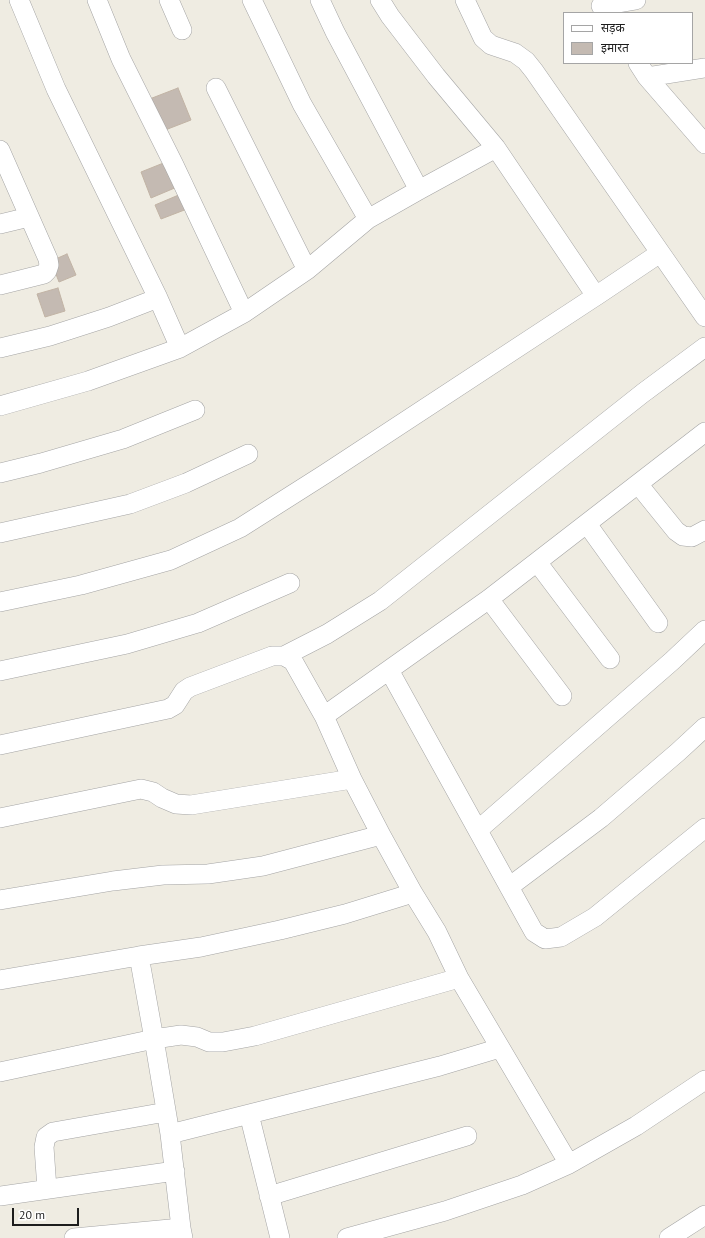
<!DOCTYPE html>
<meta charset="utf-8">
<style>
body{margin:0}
#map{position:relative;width:705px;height:1238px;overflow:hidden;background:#efece2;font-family:"PT Sans","Noto Sans Devanagari",sans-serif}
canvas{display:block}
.legend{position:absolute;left:563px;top:12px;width:130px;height:52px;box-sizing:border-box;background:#fff;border:1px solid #a5a5a5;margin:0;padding:5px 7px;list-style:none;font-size:12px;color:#1d1d1d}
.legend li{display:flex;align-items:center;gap:8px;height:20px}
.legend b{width:20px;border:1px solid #a5a5a5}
.scale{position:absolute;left:12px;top:1208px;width:67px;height:18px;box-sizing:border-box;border:2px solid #1d1d1d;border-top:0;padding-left:5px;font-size:12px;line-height:14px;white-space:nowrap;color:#1d1d1d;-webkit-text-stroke:3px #fff;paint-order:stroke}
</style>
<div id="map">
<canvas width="705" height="1238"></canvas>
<ul class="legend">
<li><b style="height:5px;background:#fff"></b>सड़क</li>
<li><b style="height:11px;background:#c4bab2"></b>इमारत</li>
</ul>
<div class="scale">20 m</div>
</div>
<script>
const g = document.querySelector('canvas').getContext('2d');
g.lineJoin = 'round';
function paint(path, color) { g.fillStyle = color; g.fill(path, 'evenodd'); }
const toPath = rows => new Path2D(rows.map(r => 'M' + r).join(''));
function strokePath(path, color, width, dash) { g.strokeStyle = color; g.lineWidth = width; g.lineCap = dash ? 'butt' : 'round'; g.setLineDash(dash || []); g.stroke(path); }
const building = toPath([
 [178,88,191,120,160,132,147,100,178,88],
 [166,162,177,187,151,198,141,172,166,162],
 [181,194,187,209,161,219,155,205,181,194],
 [67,254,76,275,59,282,51,261,67,254],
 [58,288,65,311,45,317,37,294,58,288]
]);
paint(building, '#c4bab2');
strokePath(building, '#c1b3a4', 1);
const minor = toPath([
 [19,0,56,89,158,298,180,348],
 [97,0,121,59,174,165,244,313],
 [169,0,182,30],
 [252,0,302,104,368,219],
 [320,0,335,32,419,190],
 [380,0,390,16,436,76,496,148,596,296,660,253],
 [465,0,483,38,491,45,515,53,526,61,534,71,705,317],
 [601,6,636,0],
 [638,63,647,77,705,144],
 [647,77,705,68],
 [216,88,307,270],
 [0,150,48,259,49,265,47,271,44,274,0,285],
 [0,224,29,217],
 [0,348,50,336,109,317,158,298],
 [0,406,88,381,180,348,244,313,307,270,368,219,419,190,496,148],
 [0,473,41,463,123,439,195,410],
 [638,484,676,531,683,536,692,537,705,530],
 [587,524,658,623],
 [0,533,130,504,186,483,248,454],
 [537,562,610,659],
 [489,599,562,696],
 [0,602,81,585,171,560,240,528,325,474,596,296],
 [284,656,327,634,380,601,643,393,705,347],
 [389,670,534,932,545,939,561,937,595,917,705,828],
 [0,671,127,644,198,623,290,583],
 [0,745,168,709,175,705,184,691,190,687,272,656,284,656,293,661,324,716],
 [0,818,141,789,153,792,162,798,176,804,191,805,352,779],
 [478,830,672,661,705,630],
 [509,887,601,818,678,752,705,727],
 [0,900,113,881,163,875,208,874,263,866,381,835],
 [139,956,154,1039,170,1134,181,1228,183,1238],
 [0,980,139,956,201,947,280,930,345,914,413,893],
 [0,1072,154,1039,181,1035,197,1037,209,1042,223,1042,255,1036,459,978],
 [249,1114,280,1238],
 [170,1134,440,1066,500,1048],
 [569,1164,636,1126,705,1080],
 [47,1189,44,1147,46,1137,53,1132,166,1112],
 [0,1196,175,1171],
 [269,1196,467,1136],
 [74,1238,181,1228],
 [347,1238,445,1211,522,1185,569,1164,459,978,437,932,413,893,381,835,352,779,324,716,489,599,705,432],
 [669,1238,705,1215]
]);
strokePath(minor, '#a4a4a4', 20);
strokePath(minor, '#fff', 19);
</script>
